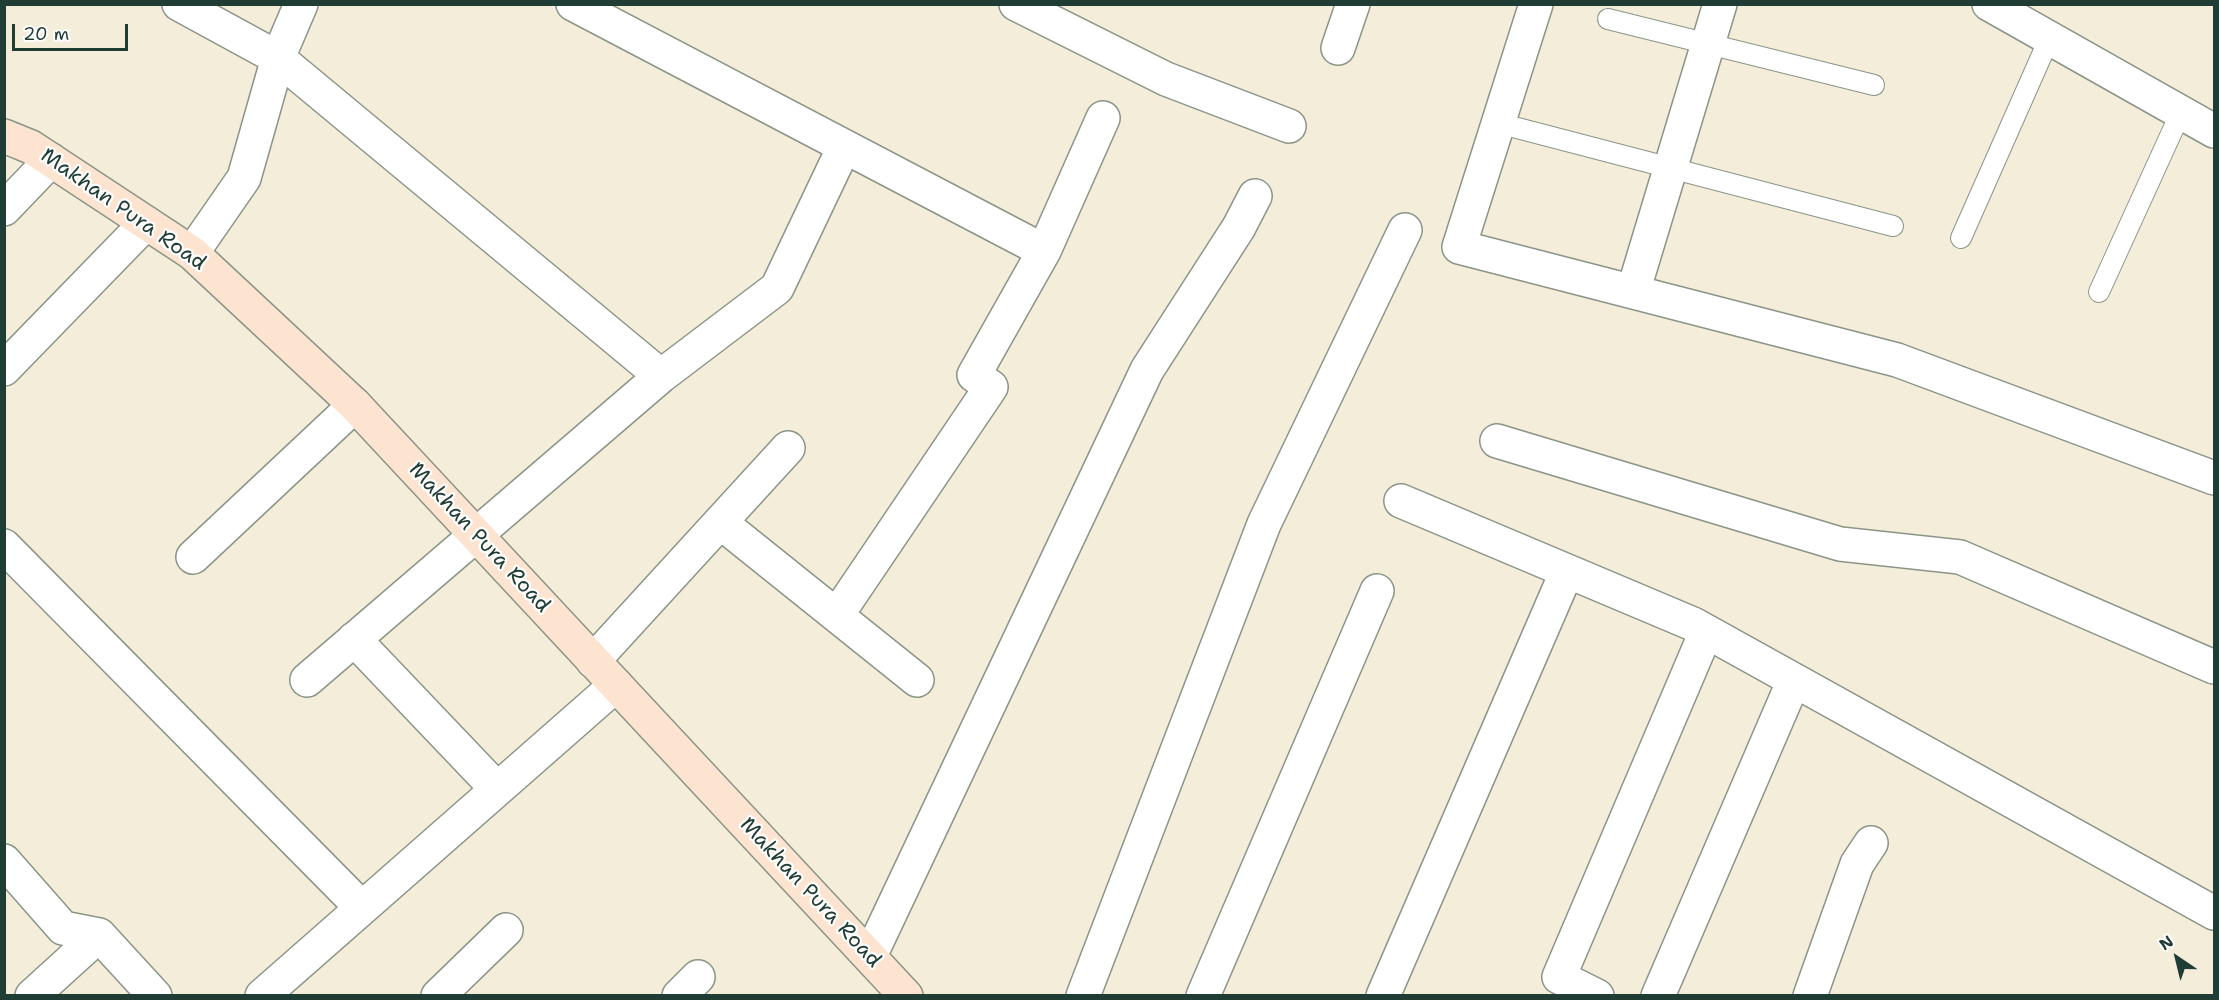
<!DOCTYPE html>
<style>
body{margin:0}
#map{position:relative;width:2219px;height:1000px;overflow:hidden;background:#f4edda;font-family:"Shantell Sans",sans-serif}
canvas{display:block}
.frame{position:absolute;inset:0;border:6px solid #1f3d34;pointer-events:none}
.north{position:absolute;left:2147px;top:928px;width:60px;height:60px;-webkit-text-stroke:4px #fff;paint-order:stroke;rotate:325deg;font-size:16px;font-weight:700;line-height:24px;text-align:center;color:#1f3d34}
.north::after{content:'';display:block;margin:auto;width:21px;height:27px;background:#1f3d34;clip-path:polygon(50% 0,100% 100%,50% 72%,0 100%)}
.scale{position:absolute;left:12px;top:24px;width:116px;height:27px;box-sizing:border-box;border:3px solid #1f3d34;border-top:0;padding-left:8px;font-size:18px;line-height:21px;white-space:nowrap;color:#1f3d34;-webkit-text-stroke:4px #fff;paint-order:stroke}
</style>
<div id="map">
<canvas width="2219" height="1000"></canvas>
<div class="frame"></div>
<div class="north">N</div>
<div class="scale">20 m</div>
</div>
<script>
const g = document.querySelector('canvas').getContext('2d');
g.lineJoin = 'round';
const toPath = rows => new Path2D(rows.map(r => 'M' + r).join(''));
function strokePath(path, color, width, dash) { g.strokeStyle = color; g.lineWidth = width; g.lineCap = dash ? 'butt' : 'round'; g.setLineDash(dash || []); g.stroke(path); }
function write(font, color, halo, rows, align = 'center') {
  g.font = font + ' "Shantell Sans",sans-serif'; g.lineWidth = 4.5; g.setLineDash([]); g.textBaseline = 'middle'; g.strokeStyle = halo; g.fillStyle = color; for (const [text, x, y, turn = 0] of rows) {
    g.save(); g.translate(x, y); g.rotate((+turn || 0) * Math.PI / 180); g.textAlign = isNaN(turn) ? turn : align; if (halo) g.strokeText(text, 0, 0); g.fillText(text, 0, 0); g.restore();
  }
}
const lane = toPath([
 [1608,19,1874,85],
 [1498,123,1893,226],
 [1961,238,2049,39],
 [2099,292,2181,112]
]);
const street = toPath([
 [179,4,278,58,661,376],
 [573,4,1044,251],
 [1016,4,1166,79,1289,126],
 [1536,4,1459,247,1897,360,2214,478],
 [1989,4,2214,131],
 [1338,48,1353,4],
 [4,209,51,160],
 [192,253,244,178,278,58,301,4],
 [1633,292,1720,4],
 [4,369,146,223],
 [1497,441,1840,544,1960,557,2214,667],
 [1401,501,1693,624,2214,913],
 [720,522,917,680],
 [4,546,362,908],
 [193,557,355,405],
 [837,615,991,387,974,375,1044,251,1103,118],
 [354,639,497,789],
 [593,661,788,448],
 [307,680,661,376,777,288,844,147],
 [4,861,63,928,99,935,155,996],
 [870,956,1147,370,1239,227,1255,196],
 [32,996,99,935],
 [262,996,616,685],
 [438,996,506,930],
 [679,996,698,977],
 [1083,996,1264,524,1405,230],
 [1203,996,1377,591],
 [1383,996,1567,571],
 [1597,996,1559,977,1706,632],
 [1658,996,1794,680],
 [1810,996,1857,864,1871,843]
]);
const secondary = toPath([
 [4,136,31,147,192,253,355,405,906,996]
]);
strokePath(lane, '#8a9587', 22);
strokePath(street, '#8a9587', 36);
strokePath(secondary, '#8a9587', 36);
strokePath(lane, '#fff', 20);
strokePath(street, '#fff', 33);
strokePath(secondary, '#fde4d0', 33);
write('21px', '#1f3d34', '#fff', [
 ["Makhan Pura Road",123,210,35],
 ["Makhan Pura Road",479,538,47],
 ["Makhan Pura Road",810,893,47]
]);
</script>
